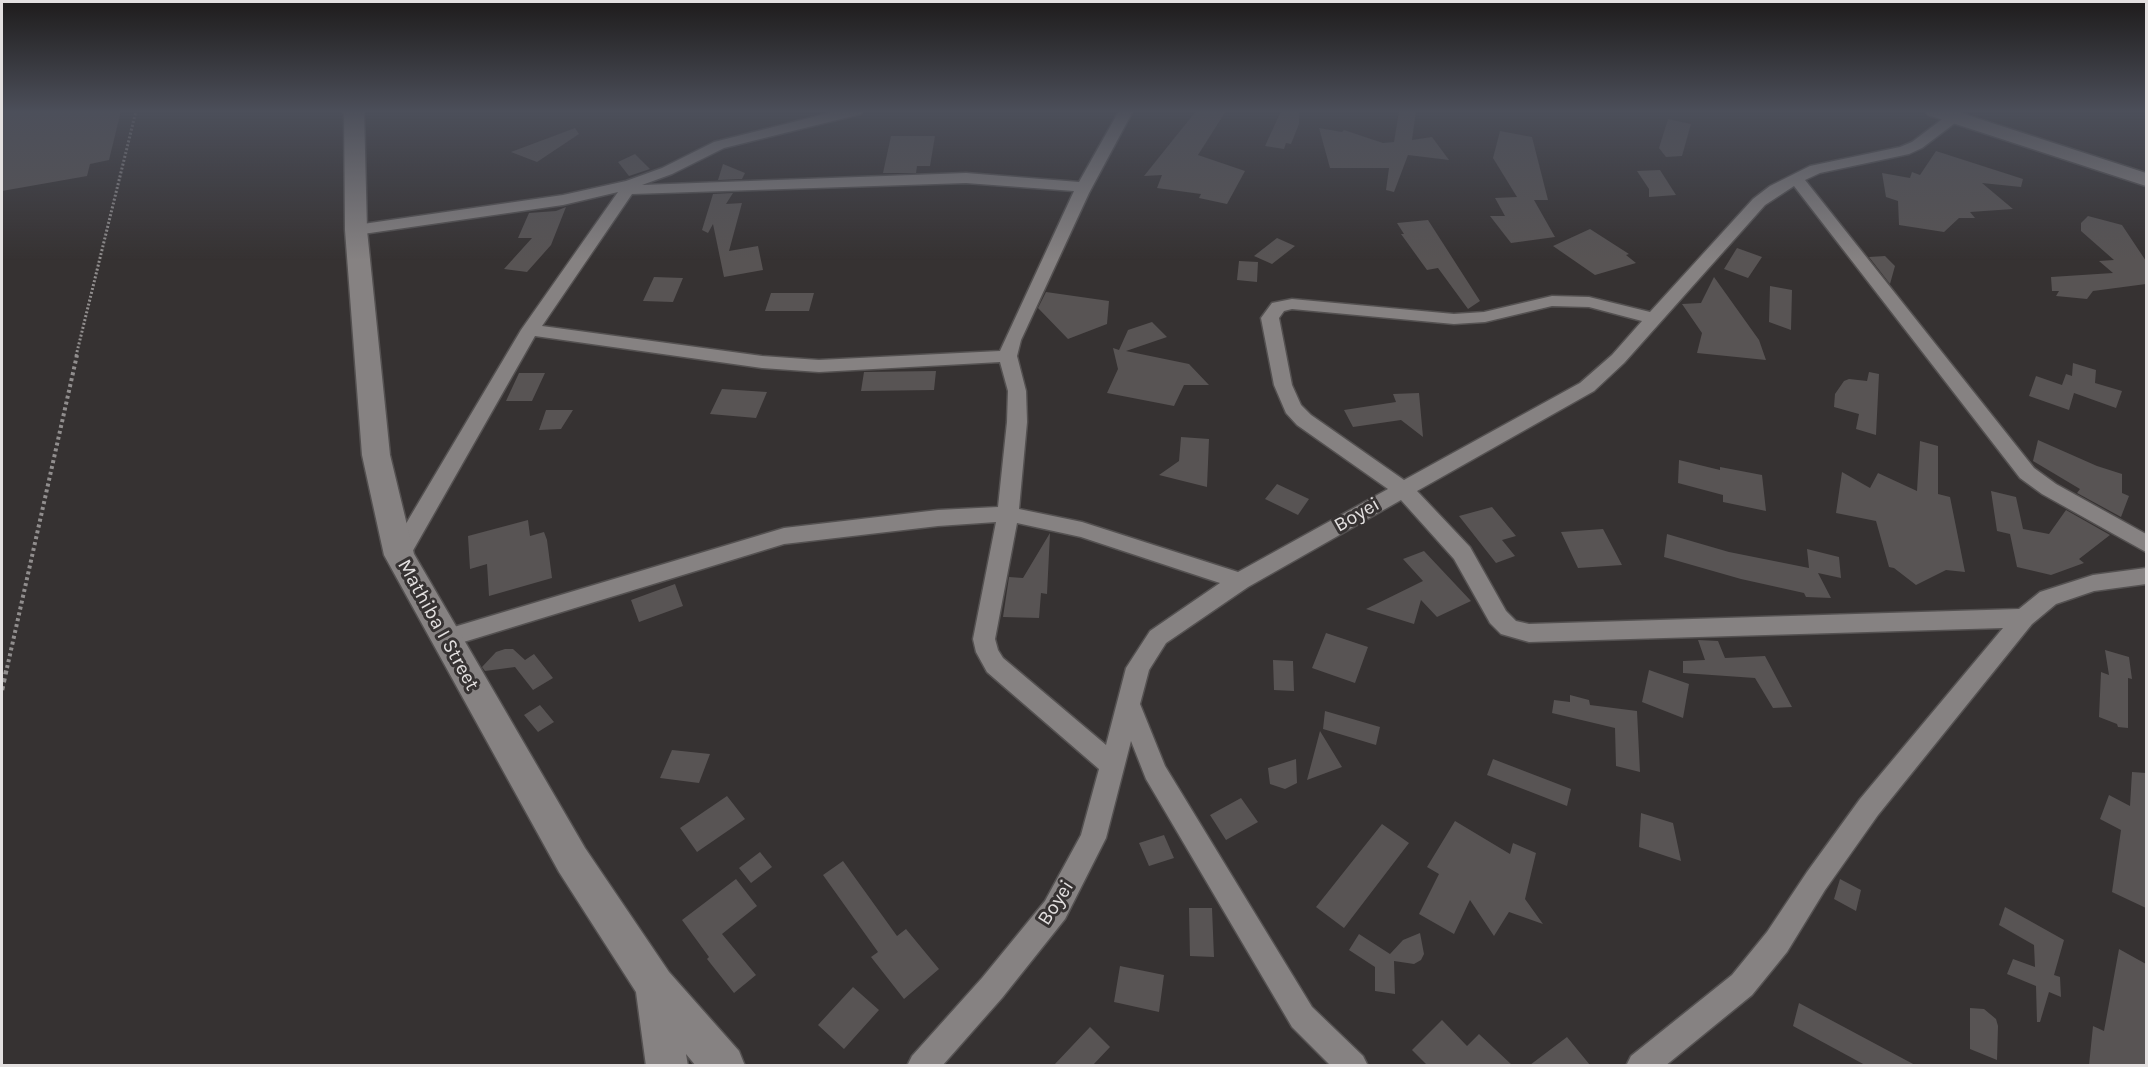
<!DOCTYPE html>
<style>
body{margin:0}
#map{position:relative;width:2148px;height:1067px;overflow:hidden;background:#363232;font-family:Karla,sans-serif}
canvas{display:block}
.frame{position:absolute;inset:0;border:3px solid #e3e0e0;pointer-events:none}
</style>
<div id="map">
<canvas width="2148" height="1067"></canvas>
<div class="frame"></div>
</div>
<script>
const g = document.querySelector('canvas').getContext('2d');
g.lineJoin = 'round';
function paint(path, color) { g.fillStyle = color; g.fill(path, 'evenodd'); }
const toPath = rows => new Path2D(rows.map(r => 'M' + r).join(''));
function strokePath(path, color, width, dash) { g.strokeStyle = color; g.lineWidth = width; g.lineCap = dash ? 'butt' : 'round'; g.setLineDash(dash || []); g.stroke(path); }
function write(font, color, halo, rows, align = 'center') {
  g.font = font + ' Karla,sans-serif'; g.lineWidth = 6; g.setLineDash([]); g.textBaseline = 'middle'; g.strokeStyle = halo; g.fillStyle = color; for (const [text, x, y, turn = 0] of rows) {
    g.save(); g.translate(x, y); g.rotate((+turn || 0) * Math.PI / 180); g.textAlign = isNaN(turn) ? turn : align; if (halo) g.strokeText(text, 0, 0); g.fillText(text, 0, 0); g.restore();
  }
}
paint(toPath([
 [2,111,121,111,109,160,90,164,87,176,2,191],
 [1196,111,1226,111,1198,155,1245,171,1227,204,1199,198,1201,194,1157,188,1162,175,1144,176],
 [1281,111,1299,111,1299,124,1291,144,1286,143,1284,149,1265,146],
 [1399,111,1416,111,1412,140,1432,137,1449,160,1408,155,1394,192,1386,190,1389,168,1330,168,1319,128,1342,132,1344,130,1383,143,1394,142],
 [1668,119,1691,124,1682,156,1666,157,1659,148],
 [575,128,579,134,537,162,511,152],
 [1500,131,1532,137,1548,200,1534,200,1555,237,1511,243,1490,216,1505,216,1495,198,1517,197,1493,158],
 [891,136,935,136,930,166,917,166,916,173,883,173],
 [1936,151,2023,179,2021,187,1982,183,2013,209,1970,212,1975,218,1959,218,1944,232,1899,225,1898,201,1886,197,1882,173,1910,178,1912,172,1920,175],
 [635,154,650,169,629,176,618,162],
 [723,164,745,173,742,179,718,180],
 [1660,170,1676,195,1649,197,1649,189,1637,171],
 [733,193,726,204,742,203,729,251,758,246,763,270,724,277,713,224,708,233,702,230,713,194],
 [566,207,551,245,527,272,504,269,532,238,518,238,529,213,556,211],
 [2088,216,2122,225,2146,261,2146,284,2093,291,2087,299,2056,296,2059,291,2052,291,2051,277,2113,273,2099,261,2114,260,2081,231,2081,223],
 [1428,220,1480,301,1468,309,1438,268,1427,270,1401,234,1404,234,1397,223],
 [1590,229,1629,254,1626,255,1636,263,1595,275,1553,246],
 [1277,238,1295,246,1272,264,1254,256],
 [1737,248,1762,257,1748,278,1724,269],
 [1885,256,1895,266,1890,284,1869,257],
 [1239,261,1258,262,1257,282,1237,280],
 [654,277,683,278,673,302,643,301],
 [1714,277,1759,340,1766,360,1697,353,1702,333,1682,304,1701,303],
 [1770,286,1792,290,1791,330,1769,322],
 [1046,292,1109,301,1107,324,1068,339,1038,308],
 [771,293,814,293,809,311,765,311],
 [1152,322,1167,337,1126,351,1189,364,1209,385,1184,385,1174,406,1107,393,1118,369,1113,348,1119,350,1128,330],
 [2073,363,2096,370,2095,383,2122,391,2116,408,2074,393,2069,410,2029,396,2036,376,2062,385,2066,374,2072,376],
 [936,371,934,390,861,391,864,372],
 [1869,372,1879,374,1876,435,1856,429,1859,414,1834,407,1835,394,1844,381,1849,379,1867,381],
 [519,373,545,373,532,401,506,401],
 [722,389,767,392,756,418,710,414],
 [1419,393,1423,437,1401,420,1353,427,1344,410,1396,402,1393,394],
 [546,410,573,410,561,429,539,430],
 [1181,437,1209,439,1207,487,1159,475,1179,461],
 [2038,440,2097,466,2122,474,2122,493,2129,496,2121,517,2077,493,2080,489,2033,461],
 [1920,441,1938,446,1938,494,1950,497,1965,572,1946,570,1916,585,1894,568,1889,567,1876,521,1836,513,1842,472,1870,488,1878,473,1917,491],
 [1679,460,1720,470,1720,467,1762,475,1766,511,1723,502,1723,495,1678,483],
 [1277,484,1309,499,1298,515,1265,499],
 [1991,491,2016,497,2023,529,2049,534,2066,510,2110,535,2079,559,2084,563,2051,575,2017,567,2010,534,1997,531],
 [1492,507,1516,536,1502,540,1515,556,1496,563,1459,516],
 [528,520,530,536,544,532,547,540,552,578,489,596,487,564,470,569,468,536],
 [1603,529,1622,565,1578,568,1561,532],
 [1050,533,1047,594,1041,593,1039,618,1003,617,1009,577,1023,578],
 [1667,534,1729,552,1809,568,1807,549,1839,557,1841,578,1818,573,1831,598,1806,597,1804,593,1741,579,1664,557],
 [1424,551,1471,601,1437,617,1421,600,1414,624,1366,609,1423,581,1403,559],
 [675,584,683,606,639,622,631,600],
 [1326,633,1368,647,1355,683,1312,668],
 [1698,640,1718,641,1725,658,1765,656,1792,707,1773,708,1755,678,1683,673,1683,661,1705,660],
 [505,649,513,649,525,660,534,654,553,678,533,690,515,667,485,671,482,667,496,652],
 [2105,650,2129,657,2132,679,2128,678,2128,728,2118,727,2117,724,2099,717,2101,672,2109,675],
 [1273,660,1293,661,1294,691,1274,690],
 [1649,670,1689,684,1683,718,1642,702],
 [1570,695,1589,700,1590,705,1637,711,1640,772,1616,766,1615,728,1552,713,1554,700,1570,702],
 [540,705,554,722,538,732,524,715],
 [1325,711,1380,727,1376,745,1323,729],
 [1320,731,1342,767,1307,780,1315,750],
 [672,750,710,754,699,783,660,778],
 [1296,759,1297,783,1285,789,1270,784,1268,768],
 [1493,759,1571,789,1567,806,1487,775],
 [2132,772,2146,773,2146,908,2112,892,2121,830,2100,819,2109,795,2130,806],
 [727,796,745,819,697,852,680,828],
 [1241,798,1258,822,1226,840,1210,815],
 [1641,813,1673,823,1681,861,1639,847],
 [1455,821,1510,854,1513,843,1536,853,1525,899,1543,924,1509,912,1494,936,1470,900,1454,934,1419,914,1439,874,1427,867],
 [1382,824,1409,843,1344,928,1316,907],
 [1164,835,1174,858,1149,866,1139,843],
 [760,852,772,867,751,883,739,868],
 [843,861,897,936,906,929,939,969,904,999,871,957,878,952,823,875],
 [736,879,757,906,722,934,756,975,734,993,707,959,709,957,682,920],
 [1840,879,1861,890,1856,911,1834,899],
 [2005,907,2064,940,2054,975,2060,977,2061,997,2049,992,2040,1022,2037,1022,2036,986,2007,974,2013,959,2035,967,2034,945,1999,925],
 [1189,908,1212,908,1214,957,1190,956],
 [1420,933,1424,954,1421,960,1414,964,1394,961,1395,994,1375,991,1375,967,1349,950,1359,934,1390,954,1403,940],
 [2119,949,2146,964,2146,1065,2089,1065,2093,1026,2104,1031],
 [1120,966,1164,975,1159,1012,1114,1002],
 [853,987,879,1010,844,1049,818,1025],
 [1799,1003,1915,1065,1865,1065,1793,1026],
 [1970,1008,1984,1009,1996,1019,1998,1026,1997,1060,1970,1049],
 [1442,1020,1467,1046,1479,1034,1512,1065,1427,1065,1412,1050],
 [1090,1027,1110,1047,1093,1065,1054,1065],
 [1567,1037,1590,1065,1530,1065]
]), '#585454');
const street = toPath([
 [837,111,863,111,861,114,724,148,672,174,642,185,966,173,1079,182,1119,111,1133,111,1089,193,1021,340,1017,356,1026,391,1027,422,1019,509,1082,522,1238,572,1388,489,1297,425,1286,413,1274,385,1261,318,1272,303,1292,299,1454,314,1484,312,1552,296,1589,297,1650,312,1753,199,1770,186,1810,166,1900,147,1912,142,1949,114,1959,114,1959,120,1922,148,1909,154,1820,173,1805,180,2034,468,2056,484,2146,534,2146,552,2042,494,2020,478,1794,186,1765,205,1624,363,1594,391,1417,491,1470,547,1506,611,1516,621,1529,624,2019,609,2040,592,2093,575,2146,568,2146,584,2094,591,2056,604,2032,624,1878,815,1825,890,1787,952,1752,995,1665,1066,1626,1066,1631,1056,1732,975,1767,932,1807,872,1860,799,2003,628,1529,642,1501,634,1490,623,1454,559,1401,500,1248,587,1166,643,1149,670,1140,704,1165,766,1312,1007,1363,1056,1368,1066,1331,1066,1292,1027,1146,779,1131,741,1106,838,1065,919,1002,998,942,1066,907,1066,912,1056,982,978,1045,901,1081,835,1099,769,987,672,976,652,973,639,996,522,938,526,784,544,444,648,436,645,433,639,436,633,444,630,784,528,938,510,998,507,1007,422,1008,391,1000,362,819,372,762,368,535,336,407,561,399,563,391,561,388,555,391,549,521,330,618,192,563,205,356,235,348,230,356,225,563,195,626,181,662,168,714,142,837,111],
 [966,183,1074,191,1000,351,819,360,762,356,542,326,632,194,966,183],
 [1552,306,1589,307,1642,321,1612,355,1580,383,1404,480,1311,415,1301,405,1292,385,1279,318,1284,311,1292,309,1454,324,1485,322,1552,306],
 [1017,523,1081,537,1220,583,1150,631,1126,668,1106,745,1003,658,998,650,995,639,1017,523]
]);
const secondary = toPath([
 [344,111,364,111,367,230,390,455,414,554,585,848,669,972,739,1051,745,1066,696,1066,686,1054,688,1066,646,1066,636,992,559,872,384,555,362,455,345,230,344,111],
 [1925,111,1955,111,2146,173,2146,186,1928,115,1925,111]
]);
strokePath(street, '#545151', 3);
strokePath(secondary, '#545151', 3);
strokePath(toPath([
 [76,356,136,111]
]), '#918e8e', 3, [2, 2]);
strokePath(toPath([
 [7,668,77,355]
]), '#918e8e', 4, [3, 3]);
strokePath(toPath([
 [2,690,7,667]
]), '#918e8e', 4.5, [4, 4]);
paint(street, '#868282');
paint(secondary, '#868282');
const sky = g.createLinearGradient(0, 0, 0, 260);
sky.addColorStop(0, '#1e1c1c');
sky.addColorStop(0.43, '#4c4f5a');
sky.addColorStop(1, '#4c4f5a00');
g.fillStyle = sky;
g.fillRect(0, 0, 2148, 260);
write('20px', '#e3e0e0', '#363232', [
 ["Boyei",1357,515,-30],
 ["Mathiba I Street",438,625,61],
 ["Boyei",1056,903,-57]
]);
</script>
